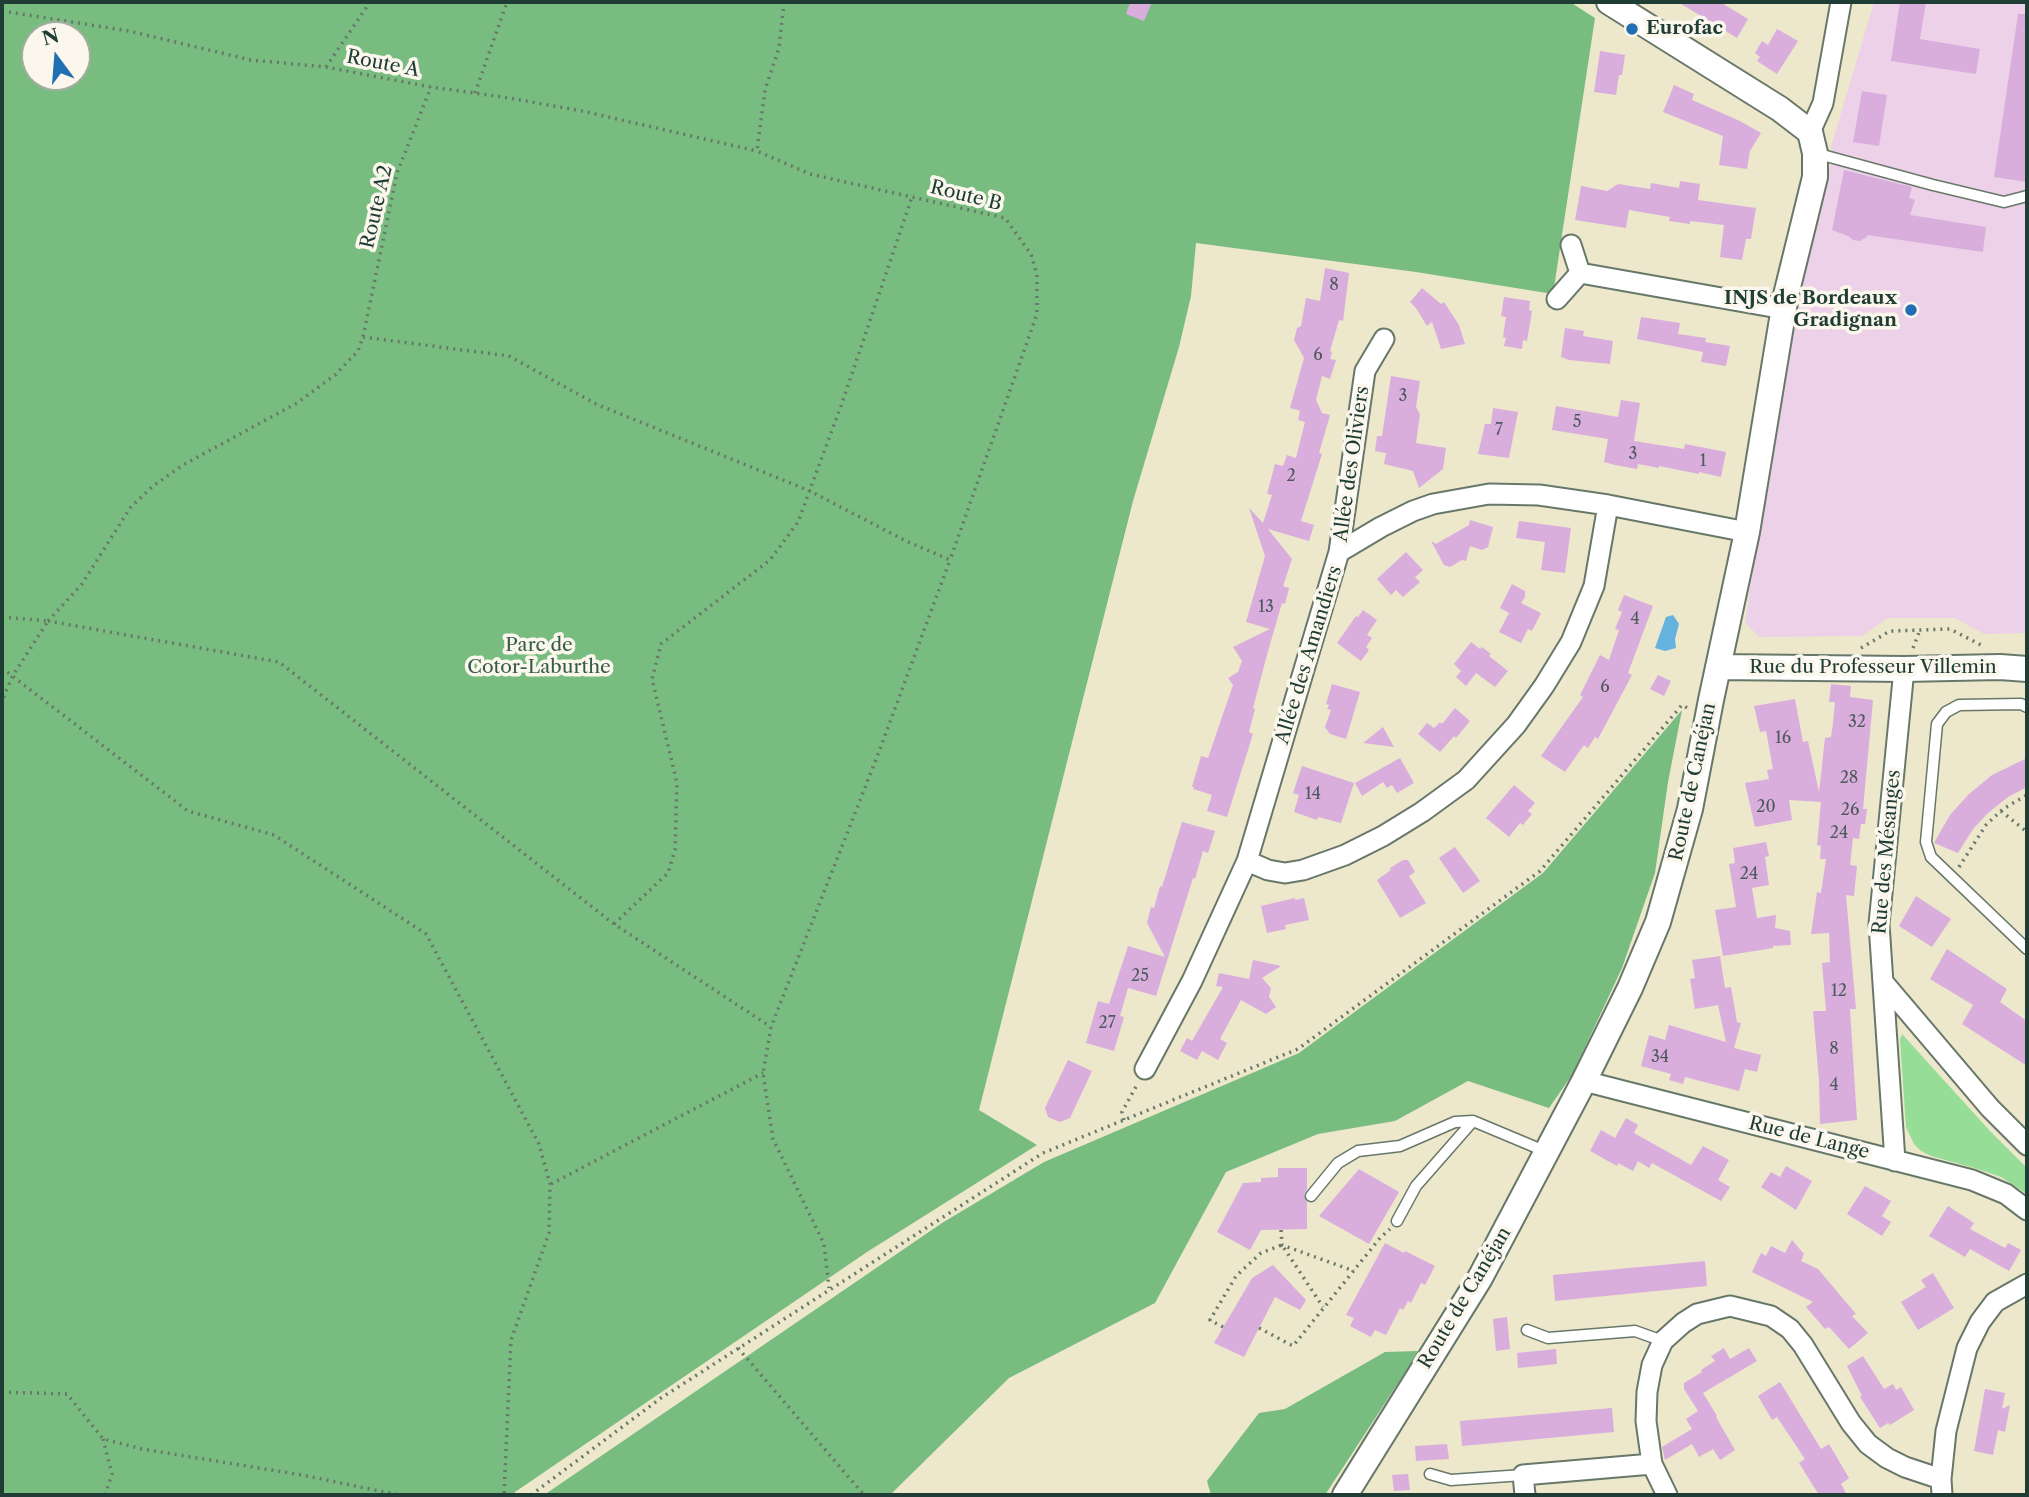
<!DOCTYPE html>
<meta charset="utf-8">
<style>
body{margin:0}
#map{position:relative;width:2029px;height:1497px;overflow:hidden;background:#ede7cc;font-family:"Libre Caslon Text",serif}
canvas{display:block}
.frame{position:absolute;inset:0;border:4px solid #1f3d34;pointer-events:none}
.north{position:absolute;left:21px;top:21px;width:70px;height:70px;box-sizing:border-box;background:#fbf7ec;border:2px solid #a3ada2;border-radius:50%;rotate:344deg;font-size:19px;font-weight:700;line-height:28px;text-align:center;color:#1f3d34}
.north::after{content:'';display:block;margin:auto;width:24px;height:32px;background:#1f6fb2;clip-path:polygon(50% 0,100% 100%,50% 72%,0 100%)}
</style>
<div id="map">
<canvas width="2029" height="1497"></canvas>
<div class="frame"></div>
<div class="north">N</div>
</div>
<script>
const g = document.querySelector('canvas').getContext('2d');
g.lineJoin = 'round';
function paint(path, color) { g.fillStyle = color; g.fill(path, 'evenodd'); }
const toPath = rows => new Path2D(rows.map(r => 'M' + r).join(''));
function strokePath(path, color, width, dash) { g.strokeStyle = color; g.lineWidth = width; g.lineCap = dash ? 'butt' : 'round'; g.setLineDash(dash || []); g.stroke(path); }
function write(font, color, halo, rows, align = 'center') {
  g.font = font + ' "Libre Caslon Text",serif'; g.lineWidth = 7; g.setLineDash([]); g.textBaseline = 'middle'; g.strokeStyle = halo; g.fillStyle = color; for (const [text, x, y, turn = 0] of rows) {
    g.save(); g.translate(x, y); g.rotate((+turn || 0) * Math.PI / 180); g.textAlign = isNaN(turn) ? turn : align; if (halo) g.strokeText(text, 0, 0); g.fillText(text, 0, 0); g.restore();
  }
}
paint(toPath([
 [1874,2,2027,2,2027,633,1984,634,1955,618,1888,618,1862,636,1759,637,1745,622,1789,336,1831,164,1831,147]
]), '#ecd1e9');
paint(toPath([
 [1902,1034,1990,1131,2027,1168,2027,1194,2001,1177,1978,1169,1931,1156,1921,1151,1914,1144,1906,1127,1900,1040]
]), '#96dd97');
paint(toPath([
 [2,2,1570,2,1595,18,1553,294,1416,272,1196,243,1191,296,1179,347,1133,501,979,1110,1037,1145,867,1252,515,1492,514,1495,2,1495],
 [35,35,77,35,77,77,35,77],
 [1682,710,1668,782,1655,873,1622,968,1572,1075,1549,1108,1468,1081,1395,1121,1318,1134,1226,1172,1155,1303,1009,1378,890,1495,544,1495,942,1223,1044,1162,1299,1053,1543,873],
 [1419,1351,1325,1495,1211,1495,1207,1481,1259,1413,1285,1409,1385,1352]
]), '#78bc80');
paint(toPath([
 [1673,615,1679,624,1675,639,1676,648,1665,651,1655,648,1666,617]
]), '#64b3df');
paint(toPath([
 [1130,2,1152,2,1144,21,1126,14],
 [1678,2,1720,2,1748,19,1737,38],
 [1900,2,1926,2,1920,39,1980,49,1976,74,1891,61],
 [2018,14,2027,14,2027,182,1994,177],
 [1777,29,1798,41,1777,74,1757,61,1760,57,1755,53,1762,41,1768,45],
 [1600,51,1625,55,1622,75,1619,75,1616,95,1594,92],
 [1674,85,1694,94,1692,100,1740,121,1761,133,1750,151,1747,169,1719,165,1723,136,1663,112],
 [1862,91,1887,95,1879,146,1853,142],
 [1844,170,1912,187,1909,198,1915,200,1910,215,1986,227,1983,252,1867,235,1867,237,1860,241,1853,240,1848,236,1832,230],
 [1680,181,1700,184,1698,200,1756,208,1751,239,1746,239,1742,260,1720,257,1724,225,1690,221,1690,224,1669,221,1670,217,1629,210,1626,228,1575,220,1581,186,1607,191,1618,184,1650,189,1651,183,1679,188],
 [1325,268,1349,273,1343,321,1339,320,1330,351,1332,352,1330,359,1336,360,1330,379,1322,376,1316,400,1322,413,1330,415,1319,453,1322,454,1301,521,1314,525,1309,541,1268,529,1292,559,1283,586,1289,588,1285,604,1282,603,1268,651,1253,708,1255,709,1249,732,1253,734,1227,817,1207,811,1212,795,1193,789,1194,787,1192,787,1201,756,1208,758,1233,685,1228,678,1238,672,1242,661,1233,647,1270,629,1246,622,1265,556,1249,508,1263,523,1272,495,1267,494,1275,464,1283,466,1287,455,1296,458,1305,422,1298,420,1300,411,1290,408,1304,358,1294,340,1297,328,1301,326,1306,298,1320,301],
 [1422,288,1441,304,1444,302,1459,325,1465,344,1441,349,1432,322,1427,326,1416,308,1410,302],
 [1504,297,1530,301,1529,310,1532,311,1527,341,1523,340,1522,349,1504,346,1506,338,1503,337,1506,317,1501,316],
 [1641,317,1680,323,1678,334,1706,338,1705,342,1730,346,1726,366,1701,362,1703,352,1637,339],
 [1565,328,1584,331,1583,336,1613,341,1610,364,1569,360,1561,357],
 [1391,376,1420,381,1416,407,1420,414,1416,443,1446,448,1443,469,1419,488,1413,471,1384,464,1386,453,1375,451,1377,436,1382,436],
 [1621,400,1640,403,1634,441,1684,449,1685,444,1726,452,1721,477,1699,472,1699,474,1659,466,1659,468,1638,464,1637,469,1615,465,1604,462,1608,439,1552,430,1556,406,1618,417],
 [1493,408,1518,412,1509,458,1478,454,1485,424,1491,424],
 [1470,520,1493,527,1488,547,1482,550,1470,546,1466,561,1462,560,1450,567,1444,565,1431,541,1436,544,1469,525],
 [1519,521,1571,528,1565,573,1541,570,1545,542,1516,538],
 [1406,552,1423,570,1415,577,1420,582,1403,597,1396,590,1391,595,1377,579],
 [1512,584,1525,591,1525,597,1521,603,1541,613,1532,631,1528,629,1521,643,1499,632,1509,613,1500,608],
 [1624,595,1653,606,1628,673,1632,675,1598,739,1595,737,1588,748,1584,745,1565,772,1541,756,1583,697,1580,695,1600,655,1609,660,1619,630,1615,629,1622,612,1618,610],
 [1363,610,1377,620,1367,635,1372,638,1366,647,1369,650,1361,661,1337,643,1356,616,1358,617],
 [1471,642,1480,649,1482,647,1491,654,1489,656,1508,671,1495,687,1476,673,1466,686,1456,677,1461,671,1454,664],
 [1658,675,1671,681,1664,696,1650,689],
 [1332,684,1360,692,1346,739,1330,734,1325,727,1331,710,1327,709,1329,705,1326,704],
 [1831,684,1851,686,1850,697,1873,700,1863,809,1867,809,1865,824,1861,824,1859,839,1853,838,1850,865,1857,866,1854,896,1846,895,1856,1009,1850,1009,1857,1120,1820,1124,1819,1081,1813,1011,1826,1011,1822,963,1830,962,1829,933,1811,934,1817,892,1821,893,1826,859,1820,859,1821,846,1817,845,1821,802,1789,800,1792,820,1755,827,1745,783,1769,779,1767,770,1773,769,1766,731,1760,732,1754,706,1795,699,1803,742,1808,741,1819,792,1825,738,1831,737,1833,724,1835,702,1829,702],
 [1455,708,1470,721,1456,738,1454,736,1440,752,1418,734,1427,723,1434,728,1440,722,1442,724],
 [1383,727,1394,747,1363,743],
 [1400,758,1414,783,1397,793,1392,785,1387,788,1383,782,1362,796,1355,783],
 [2027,758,2027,787,2008,797,1988,813,1973,829,1958,853,1934,843,1950,815,1968,795,1992,775],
 [1302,766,1354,783,1341,823,1318,817,1317,820,1294,812,1299,795,1293,793],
 [1514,785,1535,803,1528,811,1532,814,1523,825,1520,823,1509,837,1486,818],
 [1182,822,1215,831,1208,853,1203,851,1195,879,1193,878,1156,996,1128,988,1120,1016,1124,1017,1114,1051,1086,1043,1098,1001,1109,1004,1128,946,1165,957,1147,923,1151,907,1154,908,1160,886,1162,887],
 [1766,842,1769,856,1765,857,1769,885,1752,888,1757,918,1776,915,1775,928,1790,931,1791,945,1773,946,1773,948,1723,956,1715,910,1736,907,1729,864,1735,863,1733,848],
 [1455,847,1480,881,1463,893,1439,858],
 [1403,860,1408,860,1415,872,1409,876,1426,903,1400,918,1377,880,1391,870,1390,868],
 [1916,896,1951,919,1932,947,1899,926],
 [1295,898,1295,900,1304,898,1309,920,1285,925,1286,929,1267,933,1261,906],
 [1947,949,2007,989,2000,1002,2027,1021,2027,1066,1962,1024,1973,1005,1930,979],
 [1720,956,1725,988,1731,987,1737,1022,1741,1023,1734,1048,1761,1055,1757,1072,1745,1069,1739,1091,1685,1077,1683,1084,1669,1080,1671,1074,1641,1066,1649,1035,1665,1040,1669,1025,1726,1042,1718,1005,1695,1009,1690,979,1695,978,1692,960],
 [1253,960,1281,966,1262,978,1271,988,1269,997,1276,1007,1266,1014,1241,1000,1220,1039,1227,1043,1218,1060,1202,1051,1197,1060,1180,1051,1187,1038,1192,1041,1223,987,1216,986,1219,973,1249,979],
 [1068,1060,1092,1071,1070,1118,1060,1122,1048,1117,1045,1108],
 [1626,1118,1638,1125,1634,1133,1691,1165,1703,1146,1729,1160,1718,1180,1730,1187,1721,1201,1652,1163,1649,1168,1638,1161,1633,1171,1618,1163,1617,1166,1590,1151,1601,1130,1615,1138],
 [1786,1166,1812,1181,1796,1210,1761,1187,1771,1172,1780,1177],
 [1278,1168,1307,1168,1307,1189,1304,1195,1307,1202,1307,1229,1261,1230,1250,1250,1217,1232,1243,1183,1261,1182,1261,1178,1278,1177],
 [1359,1169,1399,1192,1369,1244,1319,1216],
 [1865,1186,1891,1201,1882,1216,1891,1222,1882,1236,1847,1214],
 [1948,1206,1974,1223,1970,1229,2005,1248,2008,1243,2021,1250,2009,1271,1970,1249,1965,1257,1929,1236],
 [1792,1240,1804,1254,1801,1261,1818,1269,1856,1314,1852,1316,1868,1333,1849,1349,1829,1327,1825,1329,1806,1307,1813,1302,1752,1272,1761,1253,1766,1256,1771,1246,1785,1253],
 [1385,1243,1404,1253,1405,1251,1435,1266,1425,1285,1421,1283,1411,1303,1408,1301,1403,1310,1400,1308,1386,1335,1375,1330,1371,1337,1350,1326,1354,1318,1346,1315],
 [1705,1261,1707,1286,1555,1301,1553,1275],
 [1273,1265,1306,1300,1300,1310,1275,1297,1244,1357,1214,1343,1252,1278],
 [1933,1273,1954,1308,1918,1330,1901,1302,1926,1287,1921,1280],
 [1507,1317,1510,1349,1496,1351,1493,1319],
 [1724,1348,1730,1359,1749,1348,1757,1361,1703,1393,1717,1416,1716,1417,1735,1450,1720,1460,1713,1449,1699,1457,1692,1444,1665,1460,1662,1447,1692,1429,1686,1419,1698,1411,1684,1389,1684,1383,1702,1372,1701,1370,1715,1361,1711,1356],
 [1556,1349,1557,1364,1518,1368,1517,1353],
 [1863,1356,1884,1389,1893,1384,1896,1390,1901,1387,1914,1410,1890,1425,1888,1423,1880,1428,1860,1397,1862,1396,1847,1366],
 [1780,1382,1821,1449,1829,1444,1849,1478,1841,1484,1847,1495,1819,1495,1799,1463,1805,1459,1777,1417,1772,1420,1758,1396],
 [1985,1389,2005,1393,2002,1409,2010,1405,2005,1432,1998,1430,1993,1455,1974,1451],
 [1612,1408,1614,1432,1462,1446,1460,1421],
 [1447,1444,1449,1459,1416,1461,1415,1446],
 [1408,1474,1410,1490,1394,1491,1392,1475]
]), '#d9aedd');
const service = toPath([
 [1815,153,1933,185,2004,202,2027,196],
 [2027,707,2021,704,1959,705,1946,712,1937,724,1926,842,1931,857,2027,949],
 [1311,1196,1338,1163,1358,1151,1400,1146,1455,1122,1473,1121],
 [1397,1221,1416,1186,1473,1121,1547,1152],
 [1527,1330,1548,1338,1635,1331,1663,1341],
 [1430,1474,1451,1480,1523,1475]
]);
const minor = toPath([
 [1810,132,1823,103,1841,2],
 [1571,245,1580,273,1784,309],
 [1557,299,1580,273],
 [1339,552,1365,371,1384,339],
 [1247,861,1268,870,1285,873,1303,870,1345,855,1383,836,1422,812,1466,780,1516,725,1544,686,1571,642,1594,586,1608,505],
 [1883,982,1990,1108,2027,1145],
 [1145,1069,1192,981,1247,861,1339,552,1381,527,1413,511,1433,504,1489,494,1539,495,1608,505,1747,532],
 [1584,1081,1972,1180,2006,1194,2027,1210],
 [1895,1161,1879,924,1904,669],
 [1525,1495,1523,1475,1652,1464],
 [1667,1495,1652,1464,1646,1421,1647,1392,1652,1365,1663,1341,1683,1323,1697,1314,1730,1306,1771,1316,1790,1329,1803,1345,1851,1423,1868,1444,1887,1458,1905,1467,1941,1479],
 [1942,1495,1941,1479,1946,1431,1967,1348,1980,1322,1995,1302,2027,1284]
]);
const tertiary = toPath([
 [1718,667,1904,669,2000,667,2027,669],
 [1345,1495,1480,1278,1584,1081,1630,988,1658,922,1690,809,1711,700,1747,532,1786,295,1815,177,1815,153,1810,132,1780,109,1609,2]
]);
strokePath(service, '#677869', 13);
strokePath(minor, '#677869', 23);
strokePath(tertiary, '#677869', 28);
strokePath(toPath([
 [784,2,779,48,765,90,757,151,810,174,1005,218,1031,254,1037,275,1037,314,950,560],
 [2,11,129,31,251,60,326,67,431,87,503,97,582,111,757,151],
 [326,67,370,2],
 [475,93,507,2],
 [363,337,509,356,596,404,810,491,904,540,950,560,877,757,771,1027,763,1073,773,1139,824,1244,829,1288],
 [2,617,48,621,12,677,2,701],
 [48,621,279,662,614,924,771,1027],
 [48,621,82,584,130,508,153,486,183,465,297,403,335,375,358,351,363,337,397,173,431,87],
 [1861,648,1890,631,1950,629,1981,645],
 [1913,648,1920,630],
 [2,668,188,811,274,835,426,934,539,1144,550,1184,549,1233,511,1340,504,1495],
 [2001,811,2027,832],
 [1959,867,1986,825,2003,809,2027,795],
 [614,924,668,873,675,850,677,783,652,679,661,644,770,560,798,522,841,406,912,197],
 [1124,1120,1122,1112,1138,1083],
 [551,1184,763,1073],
 [1281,1230,1282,1245,1354,1271],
 [1223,1327,1210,1320,1236,1276,1261,1253,1282,1245,1323,1307],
 [1259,1328,1293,1346,1380,1238,1390,1229],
 [738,1348,864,1495],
 [2,1392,67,1394,103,1439,142,1449,302,1475,399,1495],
 [2027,1421,2027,1449],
 [103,1439,112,1474,105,1495],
 [531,1495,661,1398,1043,1153,1298,1049,1540,871,1682,705,1689,709]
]), '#677869', 3.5, [2, 5]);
strokePath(service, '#fff', 10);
strokePath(minor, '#fff', 19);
strokePath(tertiary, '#fff', 24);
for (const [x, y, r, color] of [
 [1632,29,7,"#1f6fb2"],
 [1911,310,7,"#1f6fb2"]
]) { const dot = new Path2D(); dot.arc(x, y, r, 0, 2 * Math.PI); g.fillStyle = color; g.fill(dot); strokePath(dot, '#fbf7ec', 2.5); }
write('16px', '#4e595e', null, [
 ["8",1334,285],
 ["6",1318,355],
 ["3",1403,396],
 ["5",1577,422],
 ["7",1499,430],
 ["3",1633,454],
 ["1",1703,461],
 ["2",1291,476],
 ["13",1266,607],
 ["4",1635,619],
 ["6",1605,687],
 ["32",1857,722],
 ["16",1783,738],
 ["28",1849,778],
 ["14",1313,794],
 ["20",1766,807],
 ["26",1850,810],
 ["24",1839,833],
 ["24",1749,874],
 ["25",1140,976],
 ["12",1839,991],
 ["27",1107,1023],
 ["8",1834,1049],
 ["34",1660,1057],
 ["4",1834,1085]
]);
write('bold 19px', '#1f3d34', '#fbf7ec', [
 ["Eurofac",1646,29],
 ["INJS de Bordeaux",1897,299,"right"],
 ["Gradignan",1897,321,"right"]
], 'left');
write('19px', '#1f3d34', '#fbf7ec', [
 ["Route A",383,64,11],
 ["Route B",966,196,14],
 ["Route A2",377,207,-77],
 ["Allée des Oliviers",1352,464,-82],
 ["Allée des Amandiers",1309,655,-73],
 ["Rue du Professeur Villemin",1873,668],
 ["Route de Canéjan",1693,782,-78],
 ["Rue des Mésanges",1887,852,-85],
 ["Rue de Lange",1809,1138,14],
 ["Route de Canéjan",1465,1298,-59]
]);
write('19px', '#375d48', '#fbf7ec', [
 ["Parc de",539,646],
 ["Cotor-Laburthe",539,668]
]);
</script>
